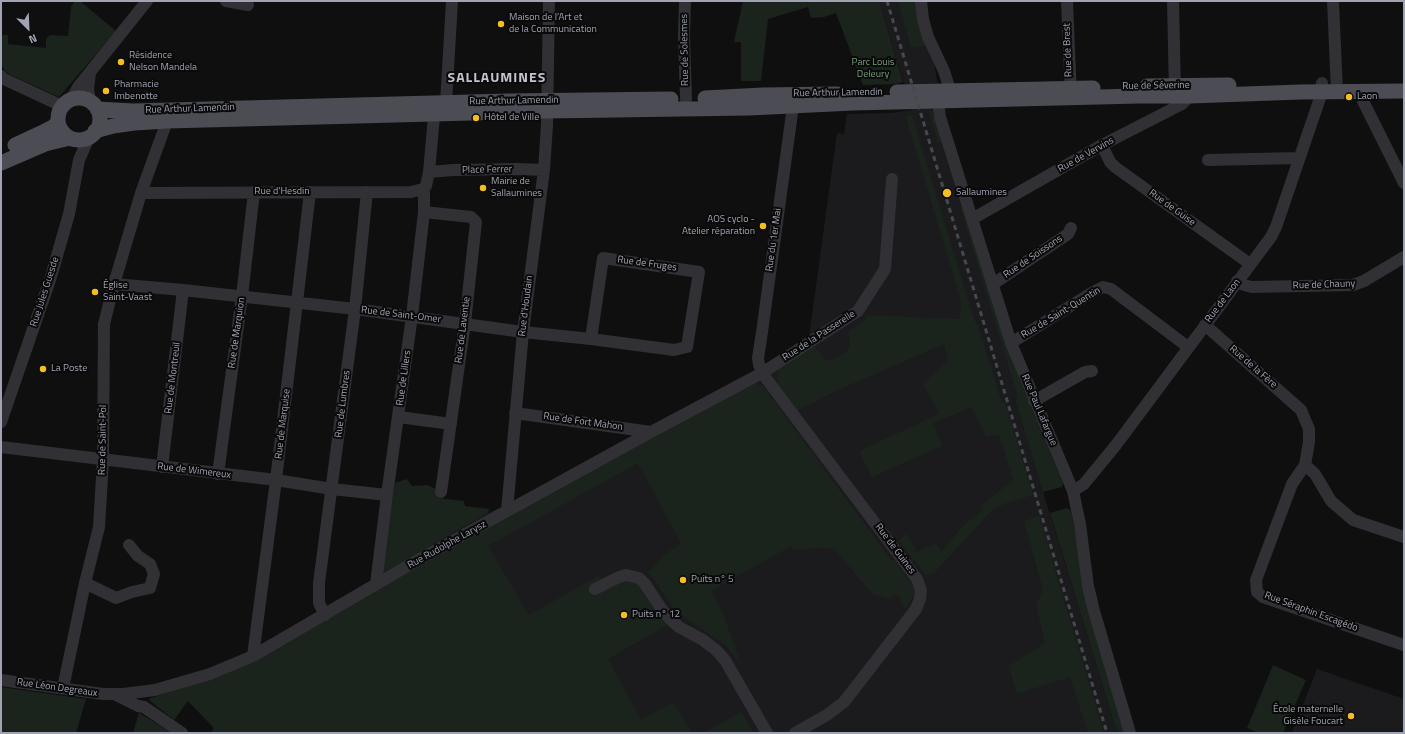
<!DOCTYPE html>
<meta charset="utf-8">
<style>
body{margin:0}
#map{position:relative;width:1405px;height:734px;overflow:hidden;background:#0f0f10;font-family:"Titillium Web",sans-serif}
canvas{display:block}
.frame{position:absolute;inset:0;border:2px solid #a0a4b2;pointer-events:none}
.north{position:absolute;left:8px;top:8px;width:40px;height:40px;-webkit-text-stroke:3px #0a0a0b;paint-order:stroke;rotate:156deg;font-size:11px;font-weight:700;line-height:16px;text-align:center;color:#a0a4b2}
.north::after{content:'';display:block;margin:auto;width:14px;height:18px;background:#a0a4b2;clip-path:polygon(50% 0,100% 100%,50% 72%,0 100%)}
</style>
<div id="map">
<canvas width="1405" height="734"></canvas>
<div class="frame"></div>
<div class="north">N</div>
</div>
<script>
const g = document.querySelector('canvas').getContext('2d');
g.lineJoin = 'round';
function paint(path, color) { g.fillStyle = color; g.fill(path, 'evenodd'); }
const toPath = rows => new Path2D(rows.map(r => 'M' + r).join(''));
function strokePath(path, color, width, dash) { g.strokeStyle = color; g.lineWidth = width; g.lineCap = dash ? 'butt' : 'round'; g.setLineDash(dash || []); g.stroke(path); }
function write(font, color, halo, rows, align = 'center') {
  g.font = font + ' "Titillium Web",sans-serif'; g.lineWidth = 4; g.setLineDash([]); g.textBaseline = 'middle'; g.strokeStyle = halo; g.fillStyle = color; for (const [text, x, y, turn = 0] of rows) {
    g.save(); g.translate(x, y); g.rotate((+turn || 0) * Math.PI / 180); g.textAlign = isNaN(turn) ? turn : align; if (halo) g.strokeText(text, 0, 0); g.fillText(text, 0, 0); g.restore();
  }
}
paint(toPath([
 [879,1,916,1,934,64,938,85,925,86,957,189,1019,378,1018,399,1015,400,1117,733,211,733,214,728,169,681,199,672,244,654,488,513,514,501,746,377,809,337,837,133,844,134,847,114,891,113,912,110],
 [1317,669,1404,699,1404,733,1292,733]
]), '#1b1b1d');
paint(toPath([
 [77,1,80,1,116,31,59,97,11,75,5,71,1,64,1,35,8,35,8,44,46,48,46,39,50,35,68,36,71,7,74,2],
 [743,1,879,1,903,82,896,84,863,85,836,13,824,17,811,18,808,7,768,19,761,81,741,81,741,42,734,42],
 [898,1,916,1,927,45,911,48],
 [929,111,932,111,942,142,938,143],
 [912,115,974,320,978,326,1002,403,1005,402,1033,495,1004,504,992,510,934,573,928,575,924,573,899,541,907,533,916,552,936,543,941,552,963,526,983,509,981,506,1013,480,999,435,986,437,972,407,933,423,942,446,872,477,859,451,939,414,923,384,948,360,944,344,836,391,797,411,778,386,777,379,779,368,814,345,826,361,840,356,847,351,850,344,848,332,865,320,867,315,960,319,961,301,909,128,906,116],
 [962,205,1019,378,1063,483,1062,487,1043,492,1015,400,1018,398,960,206],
 [754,383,762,385,892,561,894,560,913,586,915,594,905,609,901,604,900,597,895,594,889,599,873,594,834,549,819,548,794,550,791,546,711,591,722,611,741,664,740,664,726,645,688,620,672,607,657,583,648,573,664,555,681,543,638,463,488,546,529,615,600,575,599,581,619,581,629,579,639,584,669,624,608,659,641,720,673,702,692,733,211,733,214,728,188,701,174,720,150,701,149,699,151,698,216,677,268,654,463,540],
 [407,479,412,486,428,485,437,490,439,498,464,501,465,506,489,509,488,513,385,572,381,571,395,483],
 [1067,508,1071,511,1072,516,1077,542,1125,733,1117,733,1050,513],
 [1039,516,1060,587,1104,733,1088,733,1070,677,1017,694,1009,666,1045,643,1036,605,1043,590,1024,521],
 [1273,665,1306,680,1283,733,1259,733,1247,728],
 [1,687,86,699,76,733,1,733],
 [741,712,754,733,704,733],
 [139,713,154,722,171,733,133,733]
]), '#1b231d');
strokePath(toPath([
 [226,1,248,5],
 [685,1,684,37,686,99],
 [921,1,923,19,928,37,944,71,950,90],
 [1067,1,1071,97],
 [1173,1,1175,93],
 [1333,1,1337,92],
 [90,73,88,89,90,102],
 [1,76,4,79,62,106],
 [940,93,938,102,940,117,1011,343,1073,491,1080,524,1088,586,1094,611,1130,733],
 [795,98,793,106,762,332,758,358,759,365,765,377,917,579,921,590,920,599,916,609,844,702,827,715,795,733],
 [71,100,78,87,147,1],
 [1363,101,1404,183],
 [446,103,452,1],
 [435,105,429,172,453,170,517,169,544,170],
 [1102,145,1110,162,1115,167,1250,264],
 [1208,160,1299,158],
 [141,193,411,192,423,189],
 [424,212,471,217,476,222,465,323,441,492],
 [972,219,1102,145,1182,104,1190,96,1189,91],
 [1237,281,1244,285,1252,287,1353,285,1364,281,1404,257],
 [114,284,183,290,355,309,523,332,591,339,674,350,687,347,699,272,603,258,591,339],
 [993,284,1068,234,1071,228],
 [1205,325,1301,410,1309,429,1309,442,1305,465,1315,474,1331,501,1353,520,1404,537],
 [1011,343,1093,292,1103,287,1111,289,1188,347],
 [1034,401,1085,372,1092,371],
 [515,413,651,432],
 [399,417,451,424],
 [1,422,50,280,69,214,79,160,89,137],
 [1,447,276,480,332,489,387,495],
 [1305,465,1292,484,1256,580,1257,592,1263,597,1404,645],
 [162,467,183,290],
 [218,474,242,296,254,192],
 [1073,491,1084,484,1116,445,1271,237,1276,227,1319,101,1322,92,1322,83],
 [507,511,523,332,544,170,547,125,549,1],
 [85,583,116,598,132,592,150,588,154,574,150,564,138,556,129,545],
 [376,584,387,495,412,316,424,212,424,193,423,189,426,186,429,172],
 [595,589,619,577,626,575,639,578,645,584,663,611,670,619,679,627,703,640,716,650,725,660,767,733],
 [325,615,319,603,319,583,355,309,367,192],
 [253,656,276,480,310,192],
 [1,680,103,694,123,694,155,690,210,674,253,656,416,561,651,432,762,373,858,311,885,269,892,179],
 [63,688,85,583,99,527,103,460,104,324,114,284,141,193,167,121],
 [116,695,138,706,144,707,182,733]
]), '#303035', 12);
strokePath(toPath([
 [1147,86,1229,85],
 [897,92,1093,88],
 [705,98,763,95,837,94],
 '58 119a21 21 0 1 1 42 0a21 21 0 1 1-42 0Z',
 [97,109,133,111,508,101,671,99],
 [95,131,113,126,134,123,167,121,547,111,749,108,853,103,1139,96,1190,96,1300,92,1404,91],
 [15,145,43,132,53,127,58,122],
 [1,163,45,144,70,138]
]), '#4c4d54', 15);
strokePath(toPath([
 [887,1,1107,733]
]), '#47484e', 3, [5, 4]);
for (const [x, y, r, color] of [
 [501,24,4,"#f3bd24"],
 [121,62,4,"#f3bd24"],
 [106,91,4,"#f3bd24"],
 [1349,97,4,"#f3bd24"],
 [476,118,4,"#f3bd24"],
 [483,188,4,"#f3bd24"],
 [947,193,5,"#f3bd24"],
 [763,226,4,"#f3bd24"],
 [95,292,4,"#f3bd24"],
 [43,369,4,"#f3bd24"],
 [683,580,4,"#f3bd24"],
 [624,615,4,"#f3bd24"],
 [1351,716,4,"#f3bd24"]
]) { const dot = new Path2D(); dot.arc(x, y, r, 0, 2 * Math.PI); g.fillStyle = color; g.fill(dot); strokePath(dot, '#0a0a0b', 1.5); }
write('10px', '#a0a4b2', '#0a0a0b', [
 ["Maison de l’Art et",509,18],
 ["de la Communication",509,30],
 ["Résidence",129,56],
 ["Nelson Mandela",129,68],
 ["Pharmacie",114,85],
 ["Imbenotte",114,97],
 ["Laon",1357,97],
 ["Hôtel de Ville",484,118],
 ["Mairie de",491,182],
 ["Sallaumines",491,194],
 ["Sallaumines",956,193],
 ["AOS cyclo -",755,220,"right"],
 ["Atelier réparation",755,232,"right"],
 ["Église",103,286],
 ["Saint-Vaast",103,298],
 ["La Poste",51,369],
 ["Puits n° 5",691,580],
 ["Puits n° 12",632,615],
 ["École maternelle",1343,710,"right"],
 ["Gisèle Foucart",1343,722,"right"]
], 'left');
write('10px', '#a0a4b2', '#0a0a0b', [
 ["Rue de Solesmes",685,50,-91],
 ["Rue de Brest",1068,50,-92],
 ["Rue de Séverine",1156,86,-1],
 ["Rue Arthur Lamendin",838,93,-1],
 ["Rue Arthur Lamendin",514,101,-1],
 ["Rue Arthur Lamendin",190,109,-2],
 ["Rue de Vervins",1086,155,-29],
 ["Place Ferrer",487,170,-1],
 ["Rue d'Hesdin",282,192],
 ["Rue de Guise",1172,208,36],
 ["Rue du 1er Mai",774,240,-82],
 ["Rue de Soissons",1033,257,-34],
 ["Rue de Fruges",647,264,8],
 ["Rue de Chauny",1324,285,-2],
 ["Rue Jules Guesde",45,292,-72],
 ["Rue de Laon",1223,301,-53],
 ["Rue d'Houdain",526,306,-83],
 ["Rue de Saint-Quentin",1061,313,-31],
 ["Rue de Saint-Omer",401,315,7],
 ["Rue de Laventie",463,330,-83],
 ["Rue de Marquion",237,333,-82],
 ["Rue de la Passerelle",819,336,-33],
 ["Rue de la Fère",1253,367,41],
 ["Rue de Montreuil",173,378,-83],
 ["Rue de Lillers",404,378,-82],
 ["Rue de Lumbres",343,404,-83],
 ["Rue Paul Lafargue",1039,410,67],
 ["Rue de Fort Mahon",583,422,8],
 ["Rue de Marquise",283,424,-83],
 ["Rue de Saint-Pol",103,440,-89],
 ["Rue de Wimereux",194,471,7],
 ["Rue Rudolphe Larysz",447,545,-29],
 ["Rue de Guines",895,549,53],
 ["Rue Séraphin Escagédo",1311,612,20],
 ["Rue Léon Degreaux",57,688,8]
]);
write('10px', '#769d7b', '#0a0a0b', [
 ["Parc Louis",873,63],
 ["Deleury",873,75]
]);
g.letterSpacing = '1px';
write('bold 14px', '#c1c3ce', '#0a0a0b', [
 ["SALLAUMINES",497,79]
]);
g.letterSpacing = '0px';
</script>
